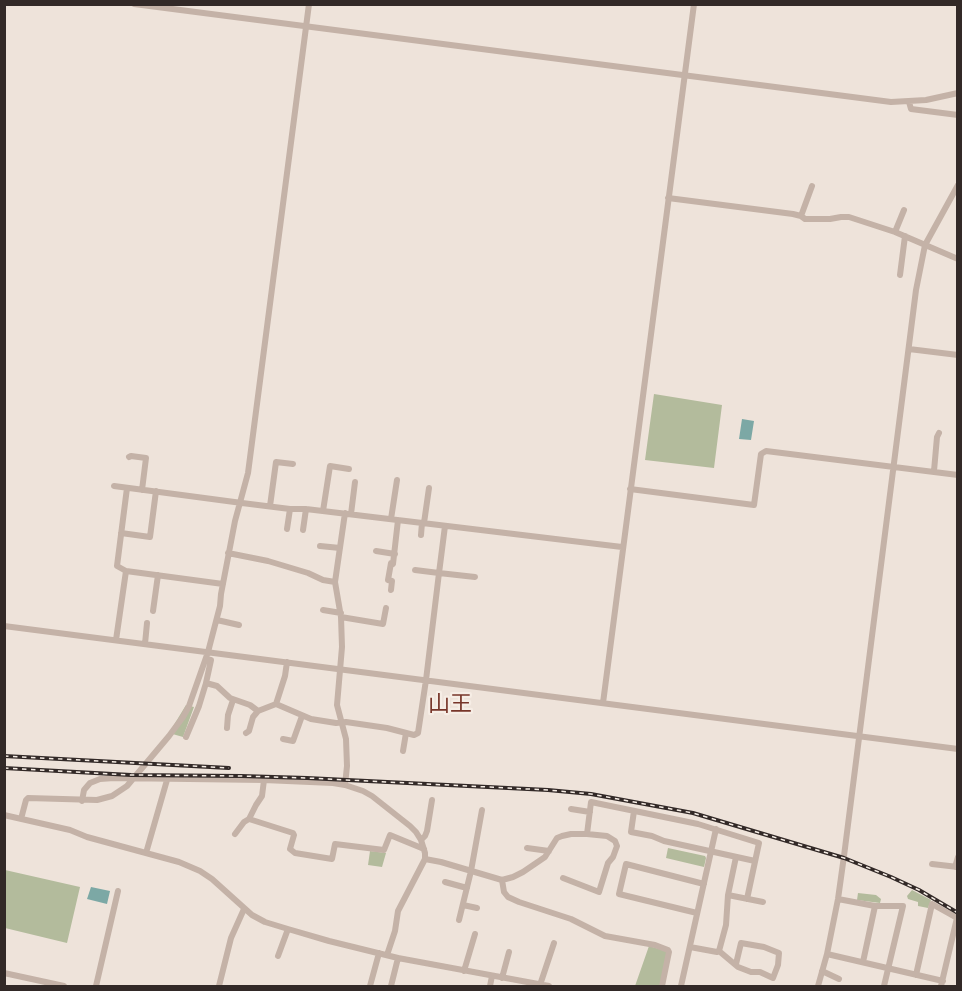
<!DOCTYPE html>
<meta charset="utf-8">
<style>
body{margin:0}
#map{position:relative;width:962px;height:991px;overflow:hidden;background:#eee3da;font-family:"Exo 2",sans-serif}
canvas{display:block}
.frame{position:absolute;inset:0;border:6px solid #322927;pointer-events:none}
</style>
<div id="map">
<canvas width="962" height="991"></canvas>
<div class="frame"></div>
</div>
<script>
const g = document.querySelector('canvas').getContext('2d');
g.lineJoin = 'round';
function paint(path, color) { g.fillStyle = color; g.fill(path, 'evenodd'); }
const toPath = rows => new Path2D(rows.map(r => 'M' + r).join(''));
function strokePath(path, color, width, dash) { g.strokeStyle = color; g.lineWidth = width; g.lineCap = dash ? 'butt' : 'round'; g.setLineDash(dash || []); g.stroke(path); }
function write(font, color, halo, rows, align = 'center') {
  g.font = font + ' "Exo 2","Noto Sans JP",sans-serif'; g.lineWidth = 4.5; g.setLineDash([]); g.textBaseline = 'middle'; g.strokeStyle = halo; g.fillStyle = color; for (const [text, x, y, turn = 0] of rows) {
    g.save(); g.translate(x, y); g.rotate((+turn || 0) * Math.PI / 180); g.textAlign = isNaN(turn) ? turn : align; if (halo) g.strokeText(text, 0, 0); g.fillText(text, 0, 0); g.restore();
  }
}
paint(toPath([
 [654,394,722,405,714,468,645,460],
 [186,705,194,707,183,737,169,733],
 [668,848,705,856,706,858,704,867,666,858],
 [370,851,386,853,382,867,368,865],
 [5,870,80,887,67,943,5,928],
 [912,890,931,900,928,908,918,906,918,902,908,899,907,896],
 [858,893,876,895,881,899,880,903,857,900],
 [649,946,666,951,667,954,660,986,635,986]
]), '#b3bb9c');
paint(toPath([
 [742,419,754,421,751,440,739,439],
 [91,887,110,891,107,904,87,899]
]), '#7ca8a5');
strokePath(toPath([
 [134,4,891,102,926,100,958,93],
 [909,102,911,109,958,115],
 [668,198,793,214,801,216,805,219,830,219,841,217,849,217,895,232,958,259],
 [801,216,812,186],
 [895,232,904,210],
 [900,275,905,236],
 [909,349,958,355],
 [129,457,131,456,146,458,142,490],
 [934,471,937,437,939,433],
 [114,486,242,503,290,509,306,509,622,547],
 [630,489,754,505,761,454,766,451,958,475],
 [270,506,276,462,293,464],
 [323,511,330,466,349,469],
 [351,514,355,482],
 [391,519,397,480],
 [424,523,429,488],
 [287,529,290,509],
 [303,530,306,509],
 [121,533,150,537,156,491],
 [421,535,422,523],
 [320,546,340,548],
 [376,551,395,554],
 [228,553,268,561,308,573,323,580,335,582],
 [415,570,439,573,445,526],
 [126,571,223,584],
 [391,590,392,581,388,580,391,563,393,564,398,520],
 [323,610,341,613],
 [153,611,158,575],
 [341,617,383,624,386,608],
 [217,620,239,625],
 [4,626,958,749],
 [116,640,126,571,117,566,127,488],
 [145,644,147,623],
 [206,659,211,660,206,683,217,686,230,698,250,705,258,711,276,704,285,676,287,662],
 [603,703,694,4],
 [276,704,311,719,336,723,346,722,387,728,414,735,418,733,426,680,439,573,475,577],
 [227,728,228,715,233,700],
 [246,733,249,731,253,717,258,711],
 [186,737,199,706,206,683],
 [283,739,293,741,302,716],
 [403,751,406,733],
 [345,785,347,766,346,739,337,705,342,647,341,617,335,582,345,513],
 [82,801,84,790,90,783,100,779,114,778,264,780,333,783,345,785,363,791,372,796,410,826,416,832,421,840,425,853,425,859,398,911,395,931,387,955],
 [571,809,590,812],
 [634,811,631,832,652,836,664,841,755,861],
 [4,815,70,830,87,837,179,862,200,871,212,879,252,915,265,922,288,929,329,941,398,958,549,986],
 [21,819,26,800,28,798,97,800,112,796,127,786,169,736,183,717,189,706,208,652,220,606,221,594,235,521,248,473,309,4],
 [249,819,293,833,294,835,290,849,295,853,332,859,335,844,384,850,390,835,424,849],
 [235,834,244,822,249,819,256,805,262,796,264,780],
 [587,834,591,802,698,824,759,843,747,899],
 [421,840,425,836,427,831,432,800],
 [527,848,549,851],
 [146,853,167,780],
 [425,859,441,862,502,880,513,877,523,872,545,857,557,838,562,836,571,834,587,834,607,836,615,841,617,846,613,857,608,863,599,892,563,878],
 [932,864,958,867],
 [955,867,958,857],
 [502,880,504,892,508,897,519,902,571,919,605,936,655,945,668,950,669,952,662,986],
 [445,882,467,888],
 [728,895,763,902],
 [838,899,875,906,903,906,884,986],
 [463,905,477,908],
 [697,913,619,894,626,864,704,884],
 [459,920,471,871,482,810],
 [690,947,717,952,719,951,726,925,728,895,736,857],
 [719,951,738,967,751,972,760,972,773,978,778,965,779,953,764,947,741,943,736,964],
 [827,954,943,981],
 [278,956,288,929],
 [863,962,875,906],
 [464,971,475,934],
 [822,971,839,979],
 [4,973,64,986],
 [916,975,932,904,957,918,941,986],
 [502,978,509,952],
 [540,985,554,943],
 [96,986,118,891],
 [219,986,231,938,244,909],
 [370,986,379,953],
 [391,986,398,958],
 [490,986,492,976],
 [681,986,716,829],
 [818,986,827,954,838,899,844,856,916,290,925,245,958,185]
]), '#c4b2a7', 6);
const rail = toPath([
 [4,756,229,768],
 [4,768,131,775,241,776,307,778,548,790,591,794,693,813,844,858,891,877,919,890,958,913]
]);
strokePath(rail, '#322927', 4);
strokePath(rail, '#f6ede5', 1.5, [4.5]);
write('22px', '#773529', '#f6ede5', [
 ["山王",450,704]
]);
</script>
